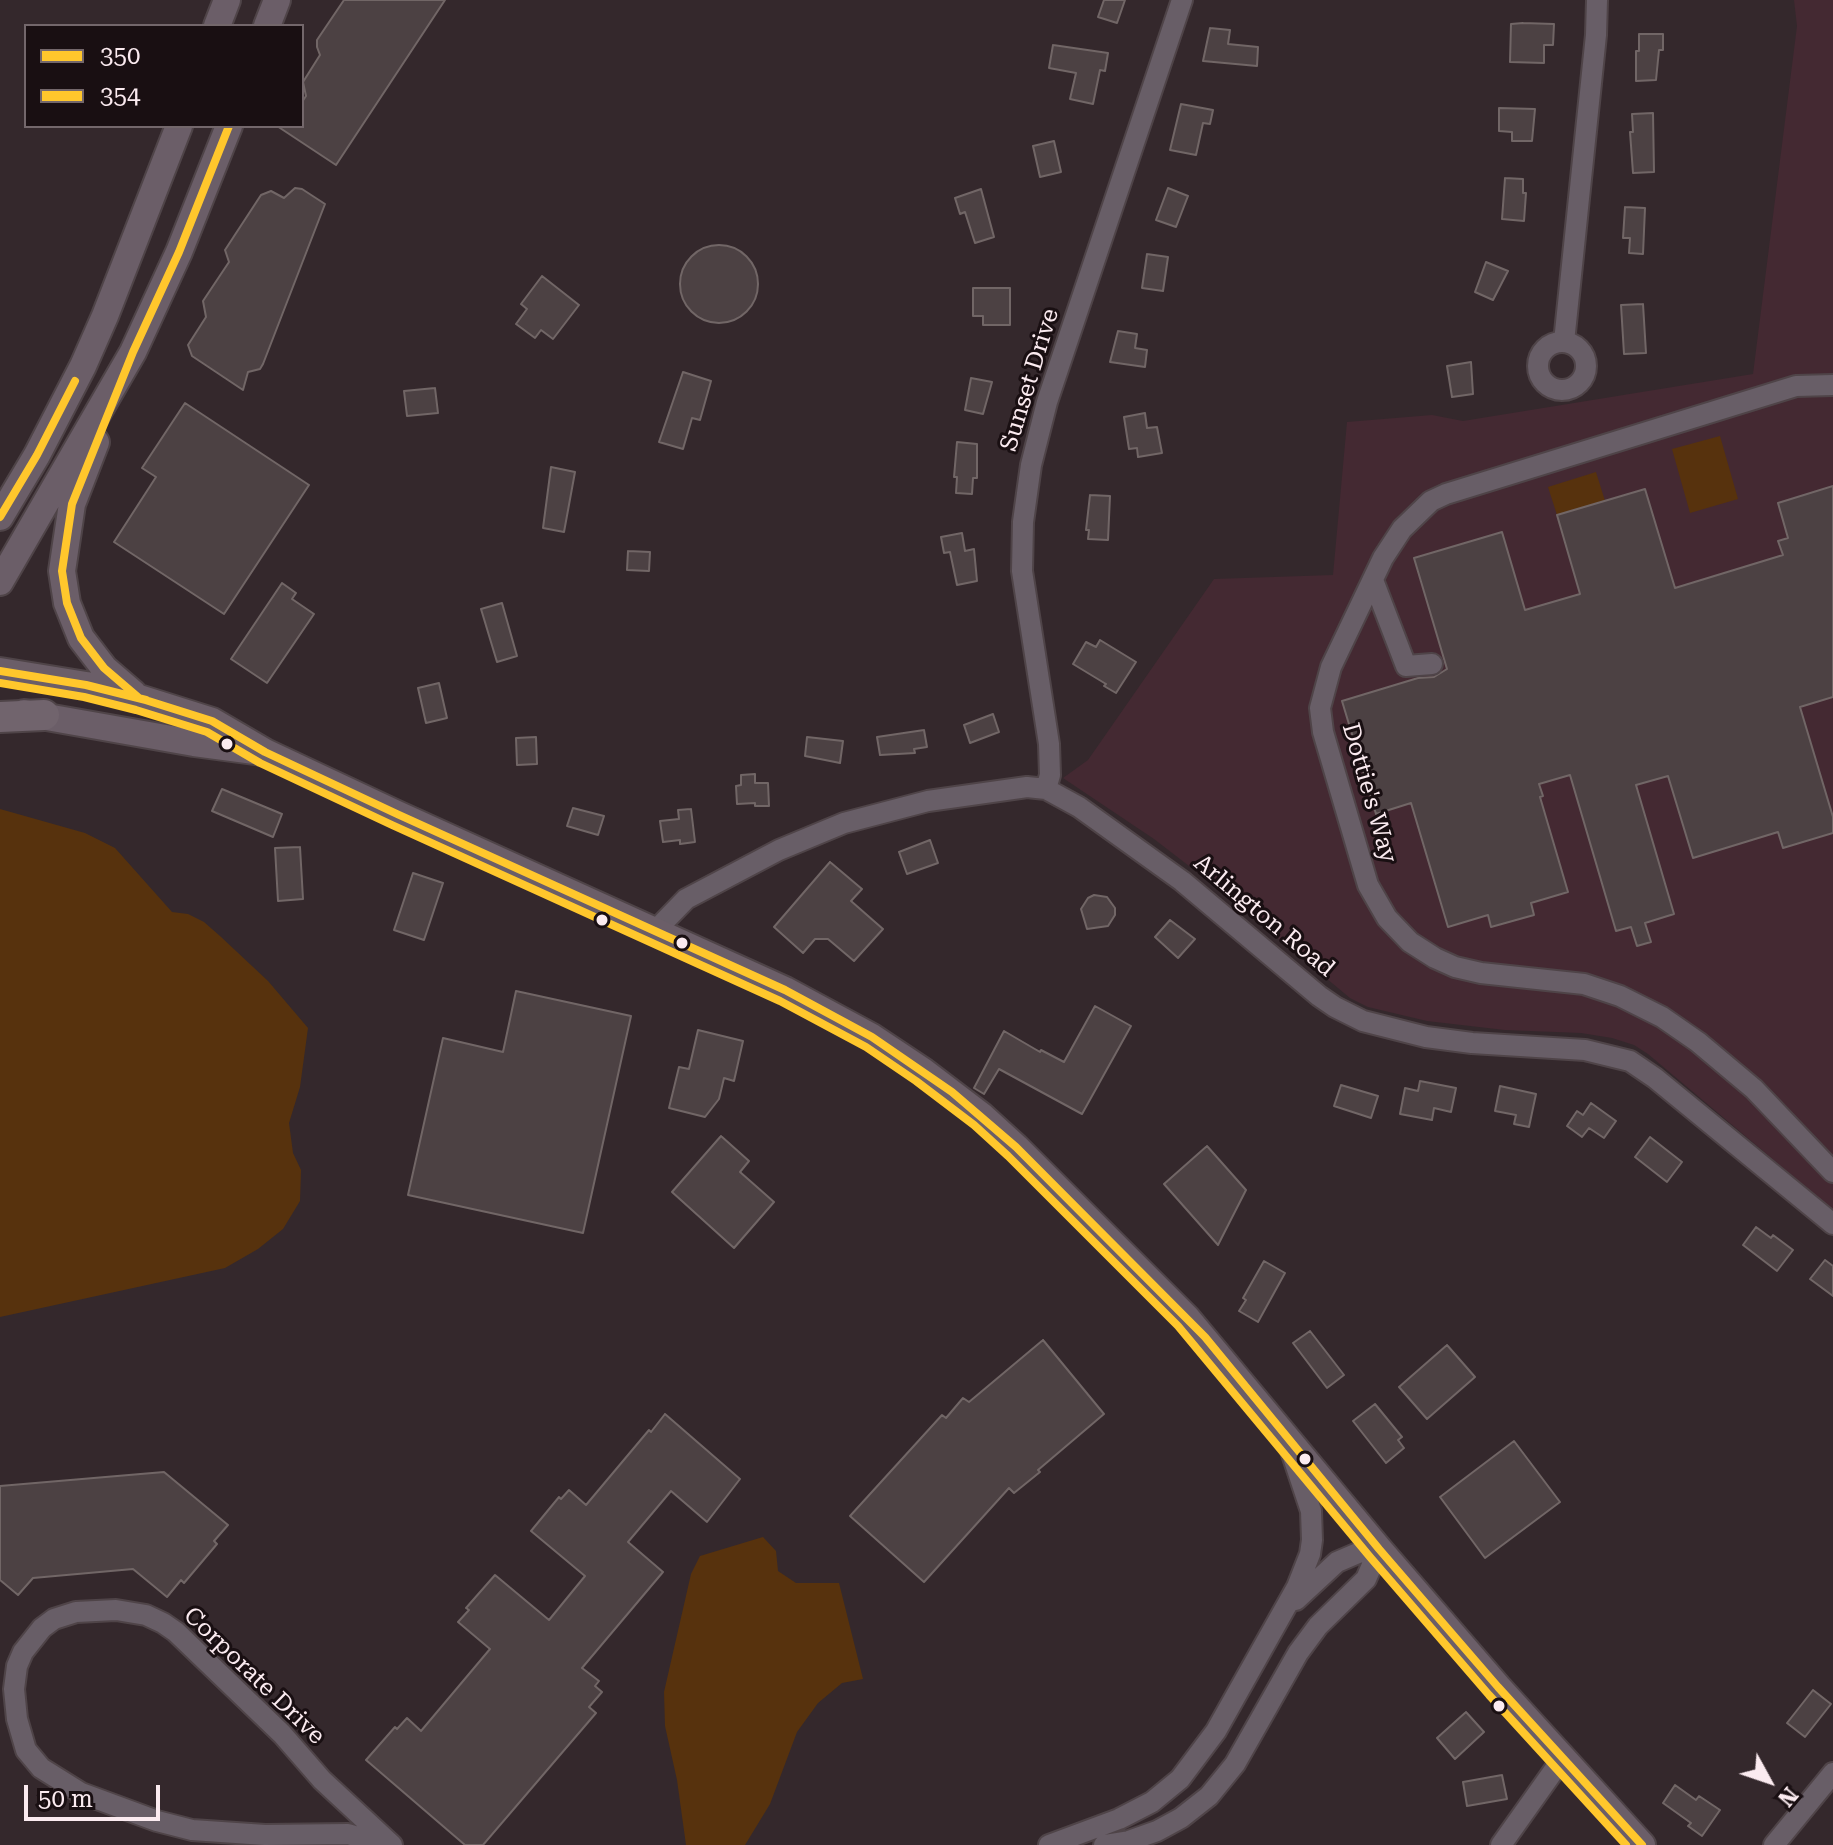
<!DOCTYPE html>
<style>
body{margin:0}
#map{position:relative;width:1833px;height:1845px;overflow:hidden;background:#34282c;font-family:"Roboto Serif",serif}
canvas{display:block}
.legend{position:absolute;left:24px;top:24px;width:280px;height:104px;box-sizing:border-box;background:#190f12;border:2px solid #73676b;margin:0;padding:10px 14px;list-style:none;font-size:24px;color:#fbebf0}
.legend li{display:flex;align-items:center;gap:16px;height:40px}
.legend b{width:40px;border:2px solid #73676b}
.north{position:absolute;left:1729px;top:1741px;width:80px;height:80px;-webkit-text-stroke:6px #190f12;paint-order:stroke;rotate:130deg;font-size:22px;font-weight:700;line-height:32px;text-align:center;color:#fbebf0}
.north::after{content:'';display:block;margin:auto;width:28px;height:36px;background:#fbebf0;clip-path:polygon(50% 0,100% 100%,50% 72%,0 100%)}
.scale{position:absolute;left:24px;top:1785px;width:136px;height:36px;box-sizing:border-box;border:4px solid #fbebf0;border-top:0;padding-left:10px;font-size:24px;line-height:28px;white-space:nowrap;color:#fbebf0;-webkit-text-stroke:6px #190f12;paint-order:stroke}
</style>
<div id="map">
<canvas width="1833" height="1845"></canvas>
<ul class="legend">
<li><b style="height:10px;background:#ffc72c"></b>350</li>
<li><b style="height:10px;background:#ffc72c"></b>354</li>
</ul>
<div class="north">N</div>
<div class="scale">50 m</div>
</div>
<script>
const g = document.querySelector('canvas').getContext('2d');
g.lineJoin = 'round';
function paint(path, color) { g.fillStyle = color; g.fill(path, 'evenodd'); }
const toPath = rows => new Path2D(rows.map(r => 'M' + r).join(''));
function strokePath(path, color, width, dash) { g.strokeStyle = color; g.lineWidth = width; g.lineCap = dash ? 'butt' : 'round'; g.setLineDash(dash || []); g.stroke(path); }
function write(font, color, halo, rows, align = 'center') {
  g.font = font + ' "Roboto Serif",serif'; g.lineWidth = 6; g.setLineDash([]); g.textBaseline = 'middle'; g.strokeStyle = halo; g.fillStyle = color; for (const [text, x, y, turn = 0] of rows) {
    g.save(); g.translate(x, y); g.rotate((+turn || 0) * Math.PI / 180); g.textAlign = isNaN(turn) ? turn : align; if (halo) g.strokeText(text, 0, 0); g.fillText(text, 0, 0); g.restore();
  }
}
paint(toPath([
 [1794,0,1833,0,1833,1210,1648,1054,1634,1045,1612,1038,1581,1033,1505,1030,1427,1021,1368,1007,1350,998,1219,889,1154,839,1063,778,1088,760,1214,579,1333,575,1347,422,1432,415,1463,421,1753,374,1797,26]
]), '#442932');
paint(toPath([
 [1720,436,1738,499,1690,513,1672,449],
 [1596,472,1605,501,1557,515,1548,487],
 [0,809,85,833,115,848,172,912,188,914,204,922,220,936,268,981,308,1028,300,1087,289,1123,293,1153,301,1170,300,1201,283,1229,258,1249,225,1268,0,1317],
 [763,1537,776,1551,778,1571,796,1583,839,1583,863,1679,842,1683,818,1703,797,1732,770,1804,745,1845,686,1845,677,1780,665,1726,664,1692,691,1574,700,1556]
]), '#57320d');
const building = toPath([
 [344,0,445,0,336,165,277,126,302,126,302,102,306,96,303,82,320,55,317,47,317,40,344,0],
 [1104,0,1125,0,1117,23,1098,17,1104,0],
 [1523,23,1554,24,1553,45,1544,45,1544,63,1510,62,1511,24,1523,23],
 [1210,28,1230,30,1228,44,1258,47,1257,66,1203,61,1210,28],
 [1639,34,1663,34,1663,50,1659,50,1656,80,1636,81,1636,51,1639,51,1639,34],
 [1053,45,1108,53,1105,71,1100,70,1093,104,1070,99,1076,73,1049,68,1053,45],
 [1181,104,1213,110,1210,124,1203,123,1196,155,1170,150,1181,104],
 [1499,108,1535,109,1532,141,1512,141,1512,132,1499,131,1499,108],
 [1653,113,1654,172,1633,173,1630,132,1633,132,1632,114,1653,113],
 [1054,141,1061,172,1040,177,1033,146,1054,141],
 [1505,178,1523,179,1523,193,1526,193,1524,221,1502,219,1505,178],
 [295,188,302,189,325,204,263,364,260,369,248,372,243,390,192,356,188,345,206,317,203,301,229,262,225,250,261,195,271,191,284,198,295,188],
 [1168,188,1188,196,1176,227,1156,220,1168,188],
 [981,189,994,237,975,243,965,212,960,214,955,198,981,189],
 [1625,207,1645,208,1643,254,1629,253,1630,238,1623,238,1625,207],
 '680 284a39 39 0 1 1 78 0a39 39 0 1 1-78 0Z',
 [1147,254,1168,257,1163,291,1142,288,1147,254],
 [1486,262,1508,271,1493,300,1475,292,1486,262],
 [542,276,579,305,553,339,541,330,535,338,516,324,527,309,521,304,542,276],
 [973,288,1010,288,1010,325,983,325,983,316,973,316,973,288],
 [1643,304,1646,353,1624,354,1621,305,1643,304],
 [1118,331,1137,334,1135,348,1147,350,1145,367,1110,362,1118,331],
 [1471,362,1473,394,1452,397,1447,366,1471,362],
 [683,372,711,381,700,420,692,418,683,449,659,442,683,372],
 [971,378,992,382,983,414,965,410,971,378],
 [435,388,438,413,407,416,404,391,435,388],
 [185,403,309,485,224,614,114,542,156,477,142,468,185,403],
 [1145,413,1147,428,1157,427,1162,453,1138,457,1137,448,1129,449,1124,417,1145,413],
 [957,442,977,444,977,478,973,478,972,494,956,493,957,477,954,477,957,442],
 [551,467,575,472,564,532,543,528,551,467],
 [1833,486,1833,697,1800,707,1833,817,1833,833,1783,848,1778,832,1693,858,1668,776,1636,785,1674,914,1645,923,1651,942,1637,946,1631,927,1616,931,1570,775,1539,784,1543,796,1540,797,1568,892,1531,903,1534,915,1491,927,1488,915,1448,927,1411,803,1376,814,1342,701,1418,678,1434,677,1447,669,1414,558,1502,532,1525,610,1580,594,1557,515,1645,489,1675,588,1783,555,1778,541,1788,538,1778,503,1833,486],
 [1090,495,1110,496,1108,540,1088,539,1089,530,1086,530,1090,495],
 [962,533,965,551,974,549,977,581,957,585,950,552,944,553,941,537,962,533],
 [628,551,650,552,649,571,627,570,628,551],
 [282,583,296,593,292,599,314,614,267,683,231,659,282,583],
 [502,603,517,656,497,662,481,609,502,603],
 [1100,640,1136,662,1116,693,1104,686,1106,684,1073,664,1086,642,1096,647,1100,640],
 [439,683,447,718,426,723,418,688,439,683],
 [993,714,999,732,970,743,964,725,993,714],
 [924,730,927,747,914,749,915,753,880,755,877,737,924,730],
 [536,737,537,764,517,765,516,738,536,737],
 [807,737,843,741,840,763,805,756,807,737],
 [755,774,755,783,768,783,769,806,755,806,755,803,737,804,736,786,741,785,741,775,755,774],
 [222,789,282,814,273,837,212,811,222,789],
 [573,808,604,816,598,835,567,826,573,808],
 [691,809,695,842,680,844,680,840,663,842,660,821,679,819,678,810,691,809],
 [930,840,938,863,907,874,899,852,930,840],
 [300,847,303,899,278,901,275,848,300,847],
 [830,862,862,889,851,901,883,929,854,961,828,939,815,939,803,953,774,927,830,862],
 [413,873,443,883,424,940,394,930,413,873],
 [1094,895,1107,897,1115,908,1115,915,1108,926,1087,929,1081,909,1088,898,1094,895],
 [1170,920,1195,939,1178,958,1155,937,1170,920],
 [516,991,631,1016,583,1233,408,1195,443,1038,503,1052,516,991],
 [1095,1006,1131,1026,1082,1114,999,1069,984,1094,974,1088,1004,1031,1040,1052,1041,1050,1064,1062,1095,1006],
 [698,1030,743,1041,734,1081,724,1078,719,1099,705,1117,669,1108,679,1067,689,1069,698,1030],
 [1420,1081,1456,1088,1451,1112,1434,1108,1432,1120,1400,1114,1405,1088,1418,1091,1420,1081],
 [1341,1085,1378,1096,1371,1118,1334,1106,1341,1085],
 [1500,1086,1536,1094,1529,1127,1514,1124,1516,1115,1495,1111,1500,1086],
 [1591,1103,1616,1121,1604,1138,1589,1128,1582,1137,1567,1126,1577,1111,1583,1115,1591,1103],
 [721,1136,749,1161,740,1172,774,1202,734,1248,672,1192,721,1136],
 [1650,1137,1682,1162,1667,1182,1635,1157,1650,1137],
 [1207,1146,1246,1190,1218,1245,1164,1184,1207,1146],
 [1756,1227,1771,1238,1773,1235,1793,1250,1777,1271,1743,1245,1756,1227],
 [1825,1260,1833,1266,1833,1296,1810,1279,1825,1260],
 [1264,1261,1285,1273,1258,1322,1239,1311,1246,1300,1243,1298,1264,1261],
 [1310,1331,1344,1375,1327,1388,1293,1343,1310,1331],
 [1043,1340,1104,1414,1038,1470,1040,1472,1014,1493,1009,1488,924,1582,850,1516,942,1415,946,1418,963,1398,969,1402,1043,1340],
 [1447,1345,1475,1377,1427,1419,1399,1387,1447,1345],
 [1375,1404,1402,1437,1398,1440,1404,1448,1386,1463,1353,1421,1375,1404],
 [665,1414,740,1479,707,1522,671,1491,628,1542,663,1572,582,1668,599,1681,595,1686,602,1692,589,1707,596,1713,483,1845,465,1845,366,1760,395,1727,397,1729,407,1718,421,1731,490,1649,458,1622,469,1610,466,1608,495,1575,549,1620,585,1576,531,1531,559,1497,561,1499,569,1490,586,1505,649,1430,651,1432,665,1414],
 [1514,1441,1560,1502,1485,1558,1440,1497,1514,1441],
 [164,1472,228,1525,214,1541,217,1544,184,1583,181,1580,167,1597,133,1569,33,1578,18,1595,0,1580,0,1486,164,1472],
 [1813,1690,1831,1704,1805,1737,1787,1723,1813,1690],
 [1466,1712,1484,1732,1455,1759,1437,1738,1466,1712],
 [1502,1775,1507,1799,1467,1806,1463,1782,1502,1775],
 [1675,1785,1696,1800,1699,1796,1720,1810,1702,1836,1688,1826,1691,1823,1663,1803,1675,1785]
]);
paint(building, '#4c4143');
strokePath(building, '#716666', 2);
const minor = toPath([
 '1538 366a24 24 0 1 1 48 0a24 24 0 1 1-48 0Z',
 [1564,342,1596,35,1597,0],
 [1833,385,1796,386,1446,494,1431,501,1402,529,1383,558,1331,667,1320,708,1323,732,1368,885,1387,918,1410,942,1435,958,1455,967,1481,973,1584,984,1620,996,1662,1017,1698,1042,1754,1089,1833,1172],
 [1373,580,1406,666,1432,664],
 [1046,789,1050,775,1049,744,1022,571,1023,522,1031,465,1047,402,1182,0],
 [655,931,686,899,779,850,844,823,928,801,1027,787,1046,789,1079,807,1182,881,1319,996,1335,1007,1363,1021,1426,1037,1472,1043,1585,1050,1630,1061,1655,1078,1833,1224],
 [1296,1600,1337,1562,1358,1553,1379,1549],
 [386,1845,348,1834,265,1835,192,1830,157,1821,81,1793,41,1768,26,1750,17,1719,14,1689,17,1666,23,1652,42,1628,54,1619,76,1612,116,1610,146,1615,163,1623,176,1632,282,1734,322,1780,392,1845],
 [1049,1845,1119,1819,1152,1802,1180,1779,1216,1731,1297,1587,1310,1554,1312,1540,1311,1511,1290,1448],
 [1104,1845,1129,1841,1157,1831,1181,1818,1209,1796,1235,1764,1298,1653,1318,1626,1366,1579,1379,1549],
 [1501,1845,1562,1759],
 [1774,1845,1833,1773]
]);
const major = toPath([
 [217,26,227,0],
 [267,26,277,0],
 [96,442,72,504,62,571,67,603,81,638,104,668,133,693],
 [0,517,37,455,83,366,105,316,179,126],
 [0,582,133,352,179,252,229,126],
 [0,671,86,685,139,698,212,721,265,752,397,814,785,990,872,1037,923,1071,982,1116,1016,1147,1187,1318,1379,1549,1498,1687,1642,1845],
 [24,713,194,743,262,752]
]);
const highway = toPath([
 [0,717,44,715]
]);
strokePath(minor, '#4f4448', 24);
strokePath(major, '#4f4448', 30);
strokePath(highway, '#4f4448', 34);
strokePath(minor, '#685e67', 20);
strokePath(major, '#6b5e68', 26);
strokePath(highway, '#71646d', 30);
strokePath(toPath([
 [229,126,179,252,133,352,72,504,62,571,67,603,81,638,104,668,139,698,212,721,265,752,397,814,785,990,872,1037,952,1092,1016,1147,1205,1337,1379,1549,1498,1687,1642,1845],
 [0,517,37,455,75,381],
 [0,671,86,685,146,700]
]), '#ffc72c', 8);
strokePath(toPath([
 [0,683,84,697,136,710,207,732,260,763,392,825,780,1001,866,1047,916,1081,974,1125,1008,1156,1178,1326,1370,1557,1489,1695,1626,1845]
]), '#ffc72c', 8);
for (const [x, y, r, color] of [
 [227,744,7,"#fbebf0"],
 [602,920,7,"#fbebf0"],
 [682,943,7,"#fbebf0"],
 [1305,1459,7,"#fbebf0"],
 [1499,1706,7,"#fbebf0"]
]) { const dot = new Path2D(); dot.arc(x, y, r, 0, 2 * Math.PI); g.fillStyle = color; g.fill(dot); strokePath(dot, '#190f12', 3); }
write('24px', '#fbebf0', '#190f12', [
 ["Sunset Drive",1030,380,-73],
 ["Dottie's Way",1369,793,74],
 ["Arlington Road",1264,916,40],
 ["Corporate Drive",254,1676,44]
]);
</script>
